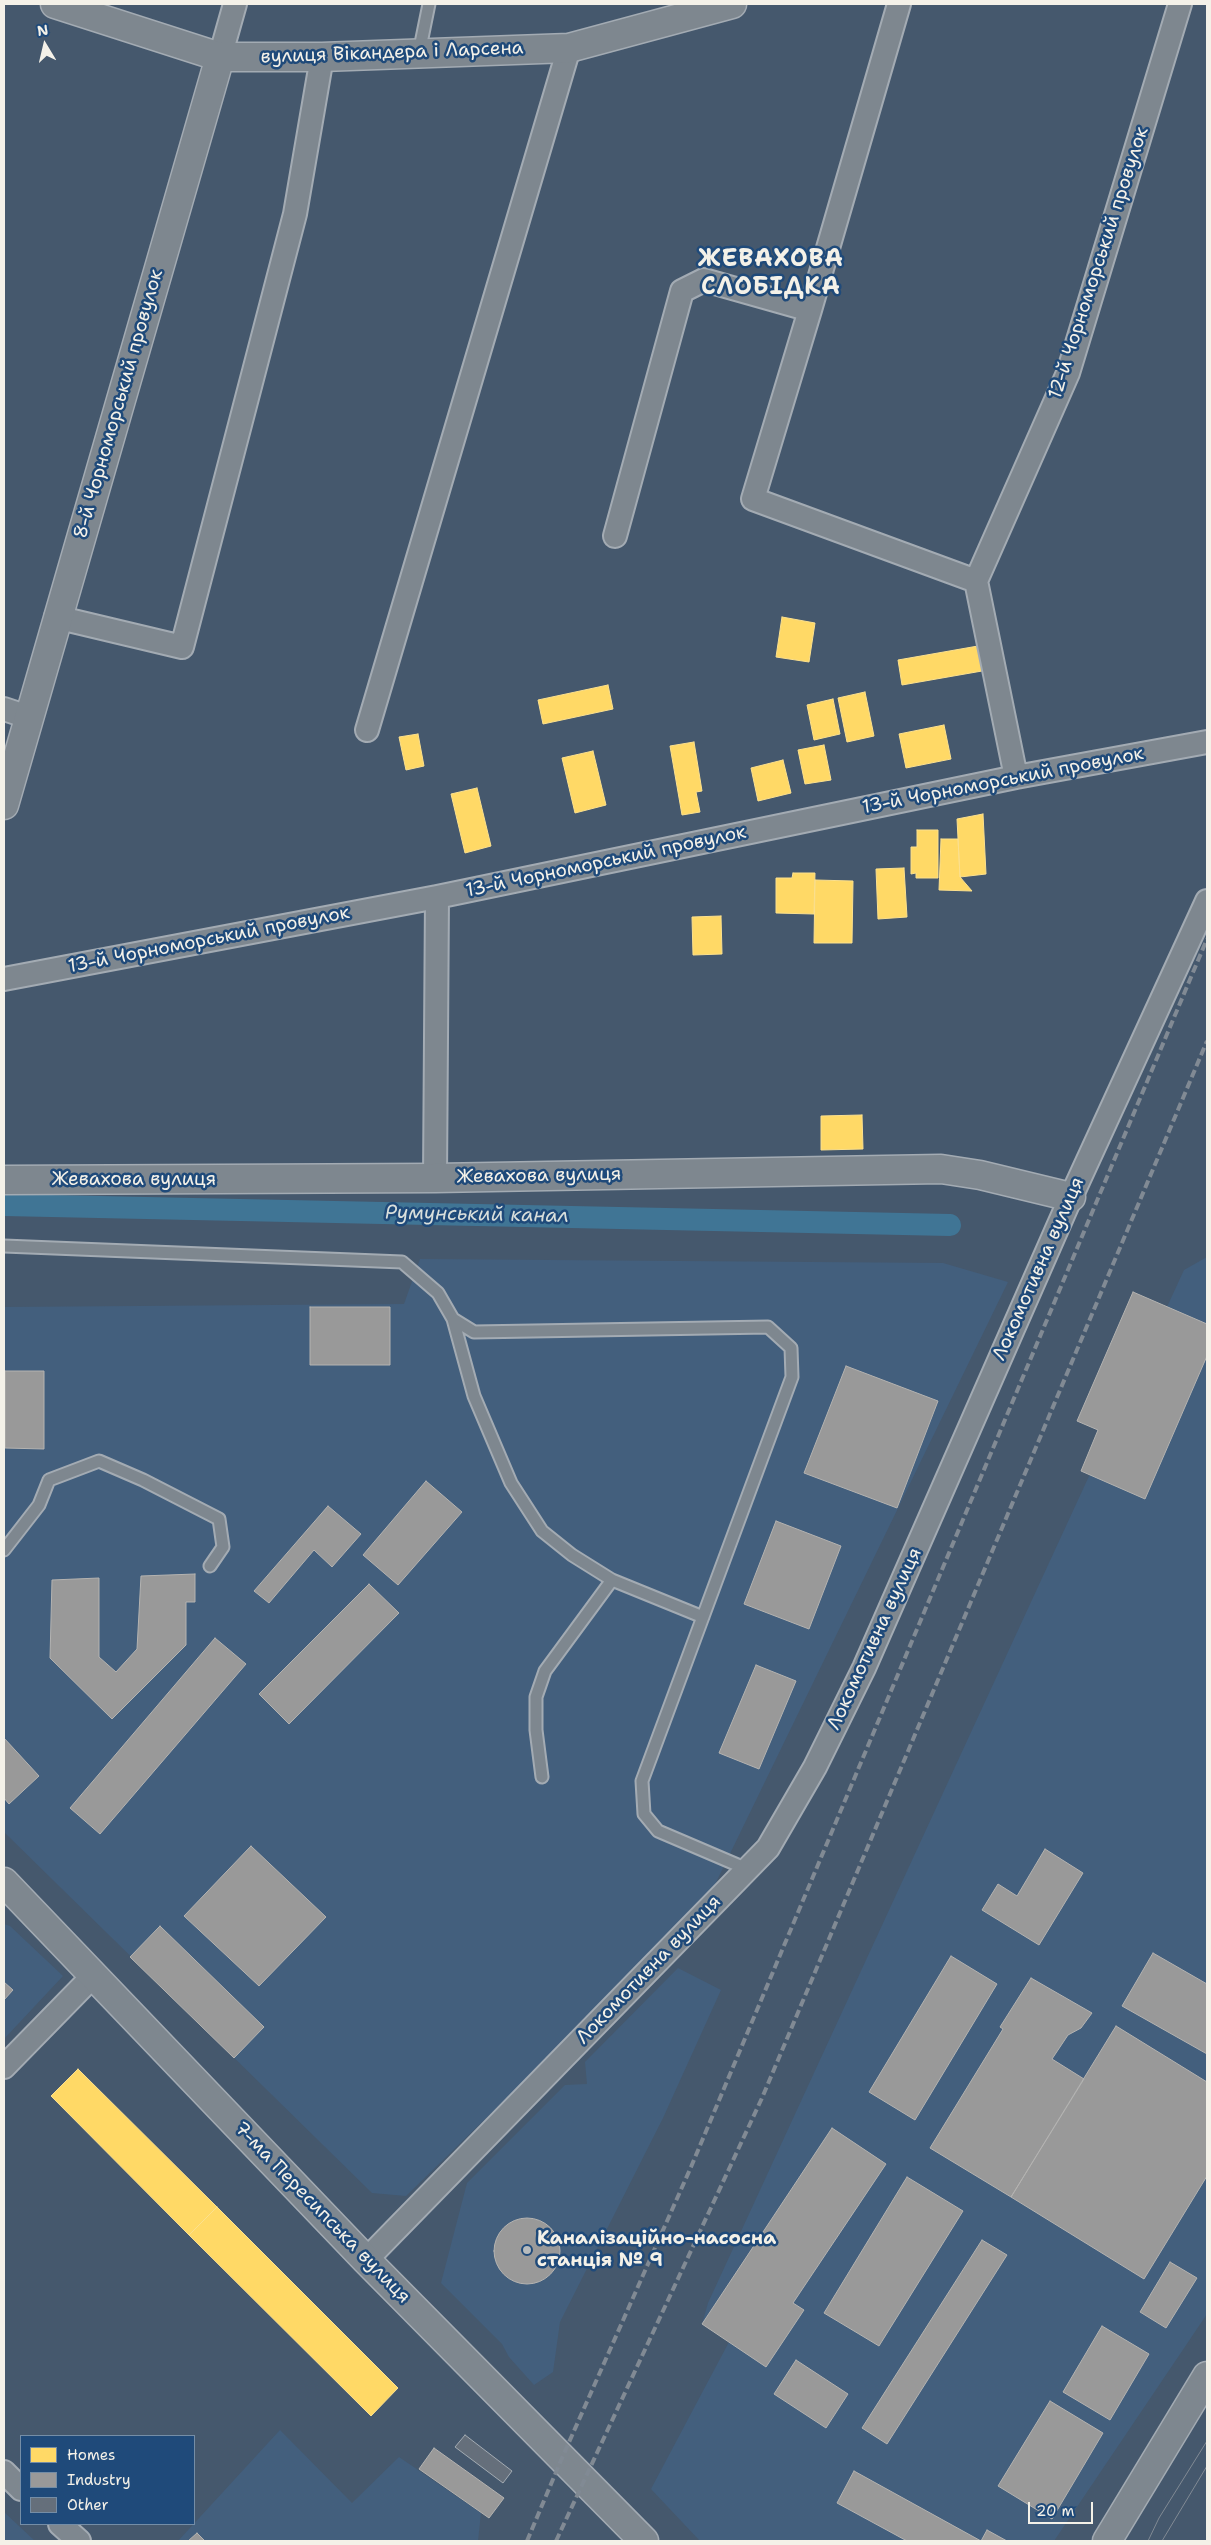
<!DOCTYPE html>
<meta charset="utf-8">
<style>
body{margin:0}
#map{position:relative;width:1211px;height:2545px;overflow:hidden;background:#45586d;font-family:"Shantell Sans",sans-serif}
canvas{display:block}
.frame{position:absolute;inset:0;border:5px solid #f4f1e8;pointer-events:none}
.legend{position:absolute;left:20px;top:2435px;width:175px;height:90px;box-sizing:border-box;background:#1f4a7a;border:1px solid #748da6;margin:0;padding:6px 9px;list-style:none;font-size:15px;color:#f4f1e8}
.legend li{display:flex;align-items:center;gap:10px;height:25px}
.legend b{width:25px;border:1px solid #748da6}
.north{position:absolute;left:20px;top:20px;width:50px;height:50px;-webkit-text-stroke:4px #1f4a7a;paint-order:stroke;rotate:351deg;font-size:14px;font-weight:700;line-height:20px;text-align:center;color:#f4f1e8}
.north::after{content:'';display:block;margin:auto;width:18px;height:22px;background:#f4f1e8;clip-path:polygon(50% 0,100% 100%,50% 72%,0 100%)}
.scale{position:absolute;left:1028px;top:2502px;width:65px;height:22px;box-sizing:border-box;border:2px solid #f4f1e8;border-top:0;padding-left:6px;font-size:15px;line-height:18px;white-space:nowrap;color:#f4f1e8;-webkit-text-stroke:4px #1f4a7a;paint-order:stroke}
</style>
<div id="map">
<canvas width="1211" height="2545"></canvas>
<div class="frame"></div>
<ul class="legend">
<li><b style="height:14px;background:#ffd966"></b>Homes</li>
<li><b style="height:14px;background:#999"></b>Industry</li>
<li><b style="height:14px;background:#656f7b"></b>Other</li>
</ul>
<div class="north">N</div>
<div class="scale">20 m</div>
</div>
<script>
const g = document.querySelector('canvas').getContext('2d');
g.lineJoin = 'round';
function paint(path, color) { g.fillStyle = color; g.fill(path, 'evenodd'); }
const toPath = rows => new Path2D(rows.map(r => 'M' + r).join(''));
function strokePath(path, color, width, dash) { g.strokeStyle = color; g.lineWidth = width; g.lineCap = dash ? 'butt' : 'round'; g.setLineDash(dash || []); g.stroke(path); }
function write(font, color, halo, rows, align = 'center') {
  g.font = font + ' "Shantell Sans",sans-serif'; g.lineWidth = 5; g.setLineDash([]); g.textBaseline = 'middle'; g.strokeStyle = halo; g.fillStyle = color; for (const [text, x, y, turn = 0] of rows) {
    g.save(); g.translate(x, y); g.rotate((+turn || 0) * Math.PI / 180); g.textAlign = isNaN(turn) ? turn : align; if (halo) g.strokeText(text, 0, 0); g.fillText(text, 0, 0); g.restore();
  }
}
paint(toPath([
 [1207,1257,1207,2314,1054,2541,700,2541,651,2489,729,2342,702,2324,708,2303,1184,1270],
 [420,1259,943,1263,1008,1282,705,1905,406,2196,372,2193,4,1832,4,1307,404,1304],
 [4,1924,10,1926,63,1976,4,2039],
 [678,1968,721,1990,663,2118,560,2322,553,2372,534,2385,509,2357,502,2344,441,2283,467,2183,565,2085,587,2084,585,2062],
 [280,2430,352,2503,399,2457,481,2513,478,2541,178,2541],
 [4,2512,35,2541,4,2541]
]), '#435f7d');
const homes = toPath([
 [782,617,815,623,809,662,776,657,782,617],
 [978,646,982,671,902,685,898,660,978,646],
 [608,685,613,709,543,724,538,700,608,685],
 [865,692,874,736,847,742,838,698,865,692],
 [833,699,840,734,814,740,807,705,833,699],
 [944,725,951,759,906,768,899,734,944,725],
 [418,734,424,766,406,770,399,737,418,734],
 [694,742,702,791,696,792,700,812,682,815,670,746,694,742],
 [824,745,831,780,805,784,798,750,824,745],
 [593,751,606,805,575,813,562,758,593,751],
 [783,760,791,793,758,801,751,768,783,760],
 [477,788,491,846,465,853,451,794,477,788],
 [983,814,986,874,960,877,957,819,983,814],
 [917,830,938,830,938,878,916,878,916,873,911,874,911,847,917,847,917,830],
 [941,839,958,839,960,877,972,891,939,890,941,839],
 [904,868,907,917,878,919,876,869,904,868],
 [793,873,815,873,814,914,776,913,776,878,792,878,793,873],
 [815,880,853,881,852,943,814,943,815,880],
 [721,916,722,954,693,955,692,917,721,916],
 [862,1115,863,1149,821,1150,821,1116,862,1115],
 [78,2069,217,2207,189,2235,51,2096,78,2069],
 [217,2207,398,2388,371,2416,189,2235,217,2207]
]);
paint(homes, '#ffd966');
strokePath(homes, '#fce08d', 1);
const industry = toPath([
 [1133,1292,1207,1324,1207,1356,1145,1499,1081,1471,1098,1430,1077,1421,1133,1292],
 [310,1307,390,1307,390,1365,310,1365,310,1307],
 [846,1366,938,1401,897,1508,804,1473,846,1366],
 [5,1371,44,1371,44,1449,5,1448,5,1371],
 [426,1481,462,1512,398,1585,363,1555,426,1481],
 [328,1506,361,1534,332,1567,314,1550,269,1603,254,1591,328,1506],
 [776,1521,841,1546,809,1629,744,1604,776,1521],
 [195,1574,195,1602,186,1602,186,1645,112,1719,50,1658,52,1580,99,1578,99,1657,116,1672,137,1649,141,1576,195,1574],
 [369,1584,399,1613,289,1724,259,1694,369,1584],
 [215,1638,246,1664,100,1834,70,1808,215,1638],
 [756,1665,796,1681,759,1769,719,1753,756,1665],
 [4,1738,39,1776,9,1804,4,1798,4,1738],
 [251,1846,326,1917,259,1986,184,1916,251,1846],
 [1045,1849,1083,1873,1039,1945,982,1910,998,1884,1017,1896,1045,1849],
 [160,1926,264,2027,234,2058,130,1957,160,1926],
 [1153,1953,1207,1984,1207,2054,1122,2006,1153,1953],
 [951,1956,997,1984,915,2120,869,2092,951,1956],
 [1031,1978,1092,2013,1081,2028,1068,2035,1052,2059,1084,2079,1011,2197,930,2148,1003,2029,1000,2027,1031,1978],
 [4,1982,13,1990,4,2000,4,1982],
 [1116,2026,1207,2082,1207,2176,1144,2279,1011,2197,1116,2026],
 [832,2128,886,2164,793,2303,804,2310,766,2367,702,2324,832,2128],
 [907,2177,963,2211,879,2346,824,2313,907,2177],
 '494 2251a33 33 0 1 1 66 0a33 33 0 1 1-66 0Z',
 [982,2240,1007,2255,887,2444,862,2428,982,2240],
 [1170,2262,1197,2278,1166,2328,1140,2312,1170,2262],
 [1102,2326,1149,2354,1110,2420,1063,2392,1102,2326],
 [796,2360,848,2394,826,2428,774,2394,796,2360],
 [1050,2401,1103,2433,1052,2519,998,2486,1050,2401],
 [434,2448,504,2498,489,2518,419,2469,434,2448],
 [854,2471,981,2541,907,2541,837,2503,854,2471],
 [987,2530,1007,2541,981,2541,987,2530],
 [197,2533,205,2541,188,2541,197,2533]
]);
paint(industry, '#999');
strokePath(industry, '#b4b3b1', 1);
strokePath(toPath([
 [4,1205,950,1225]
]), '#407595', 22);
const building = toPath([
 [465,2435,512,2471,503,2483,455,2447,465,2435]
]);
paint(building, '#656f7b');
strokePath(building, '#a3abb3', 1);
const service = toPath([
 [419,53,429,4],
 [4,1246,402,1262,438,1293,453,1319,474,1332,768,1327,791,1348,792,1377,642,1781,644,1814,658,1831,747,1869],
 [453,1319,474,1396,511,1483,542,1531,572,1555,612,1580,703,1617],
 [4,1550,39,1505,49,1480,99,1461,143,1480,219,1519,223,1547,210,1566],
 [542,1777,536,1730,536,1697,545,1671,612,1580]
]);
const minor = toPath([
 [899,4,810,310,753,499,976,581],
 [220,57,235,4],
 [615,536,682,291,704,280,810,310],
 [56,617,182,647,295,214,322,57],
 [4,709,28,717],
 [367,730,569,48],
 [1016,777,976,581,1068,373,1180,4],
 [4,979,437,897,1016,777,1207,742],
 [435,1178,437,897],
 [4,2067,93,1976],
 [366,2260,768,1848,815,1767,864,1668,1071,1197,1207,901],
 [4,2472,21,2489],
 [60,2524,79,2541]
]);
const tertiary = toPath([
 [55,4,220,57,322,57,569,48,732,4],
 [4,805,220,57],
 [4,1180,435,1178,941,1169,980,1175,1071,1197]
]);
const secondary = toPath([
 [4,1882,366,2260,644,2541]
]);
const primary = toPath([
 [1107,2541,1207,2376]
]);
strokePath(service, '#a3abb3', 15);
strokePath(minor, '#a3abb3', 26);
strokePath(tertiary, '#a3abb3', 31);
strokePath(secondary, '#a3abb3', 31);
strokePath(primary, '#a3abb3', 31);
strokePath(service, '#7e878f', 11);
strokePath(minor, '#7e878f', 22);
strokePath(tertiary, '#7e878f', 28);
strokePath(secondary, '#7e878f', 28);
strokePath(primary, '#7e878f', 28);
strokePath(toPath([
 [1148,2541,1159,2518,1207,2441],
 [1162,2541,1207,2466]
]), '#818a94', 1);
strokePath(toPath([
 [527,2541,562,2458,691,2167,1207,939],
 [556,2541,762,2098,1207,1041]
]), '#818a94', 4, [8, 4]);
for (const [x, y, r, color] of [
 [527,2250,5,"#b7bbbd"]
]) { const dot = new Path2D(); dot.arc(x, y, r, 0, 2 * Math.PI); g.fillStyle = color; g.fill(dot); strokePath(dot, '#1f4a7a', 2); }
write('19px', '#f4f1e8', '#1f4a7a', [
 ["вулиця Вікандера і Ларсена",392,53,-2],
 ["12-й Чорноморський провулок",1099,263,-72],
 ["8-й Чорноморський провулок",119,404,-74],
 ["13-й Чорноморський провулок",1003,781,-11],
 ["13-й Чорноморський провулок",606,862,-12],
 ["13-й Чорноморський провулок",209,940,-11],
 ["Жевахова вулиця",539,1176,-1],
 ["Жевахова вулиця",134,1180],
 ["Локомотивна вулиця",1039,1269,-66],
 ["Локомотивна вулиця",875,1639,-65],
 ["Локомотивна вулиця",649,1970,-46],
 ["7-ма Пересипська вулиця",322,2213,46]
]);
write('bold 19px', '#f4f1e8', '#1f4a7a', [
 ["Каналізаційно-насосна",537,2239],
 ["станція № 9",537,2261]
], 'left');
write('italic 20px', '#d9dfdc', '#1f4a7a', [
 ["Румунський канал",477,1215,1]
]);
g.letterSpacing = '1px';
write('bold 24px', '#f4f1e8', '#1f4a7a', [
 ["ЖЕВАХОВА",771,260],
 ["СЛОБІДКА",771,288]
]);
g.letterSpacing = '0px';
</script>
